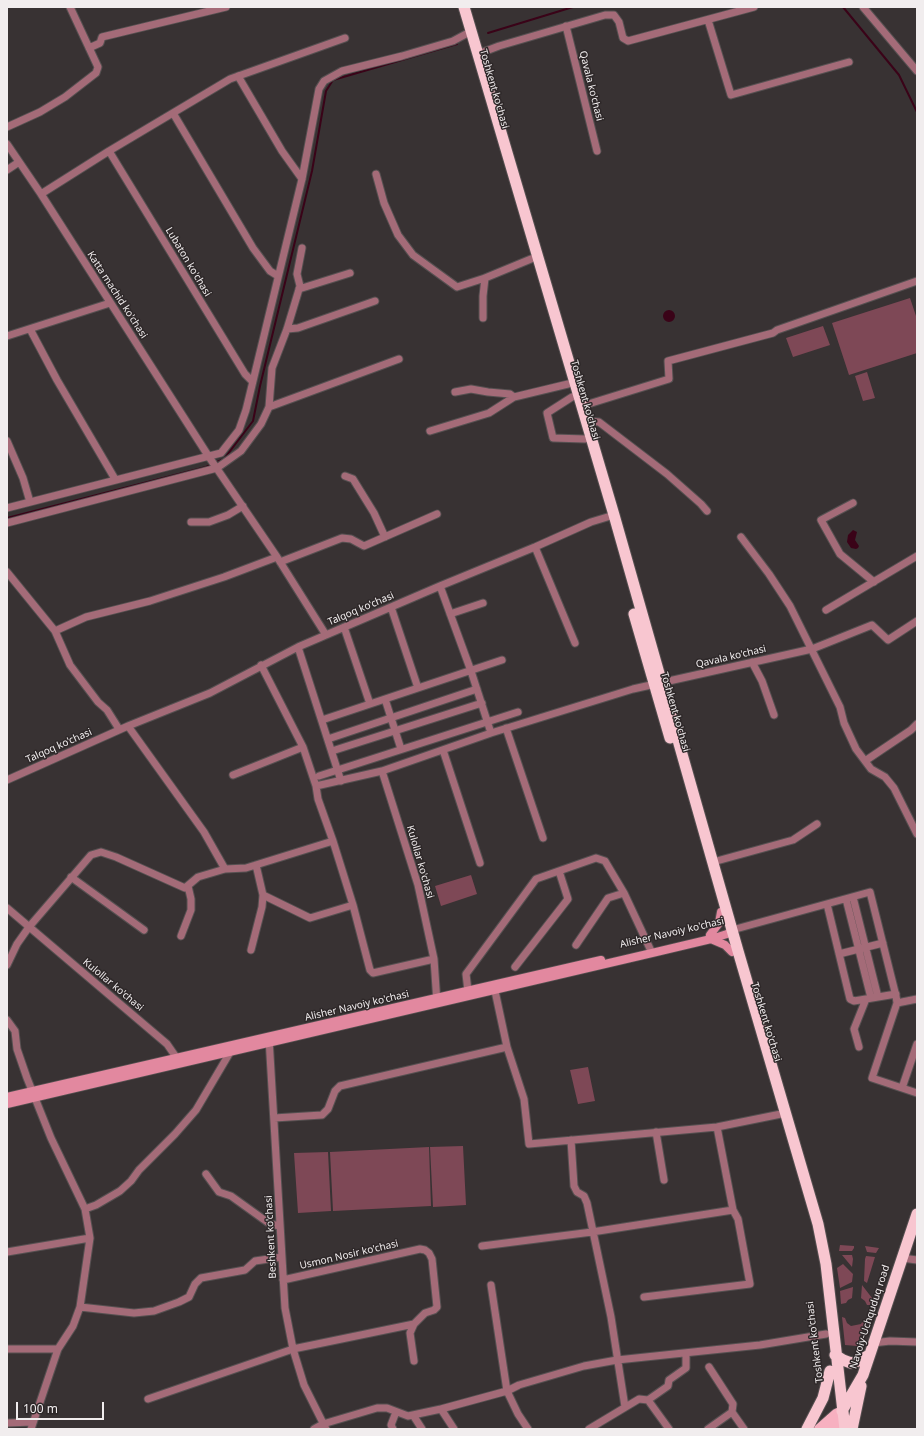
<!DOCTYPE html>
<style>
body{margin:0}
#map{position:relative;width:924px;height:1436px;overflow:hidden;background:#383233;font-family:"Noto Sans",sans-serif}
canvas{display:block}
.frame{position:absolute;inset:0;border:8px solid #f1edee;pointer-events:none}
.scale{position:absolute;left:16px;top:1402px;width:88px;height:18px;box-sizing:border-box;border:2px solid #f1edee;border-top:0;padding-left:5px;font-size:12px;line-height:14px;white-space:nowrap;color:#f1edee;-webkit-text-stroke:3px #2e2829;paint-order:stroke}
</style>
<div id="map">
<canvas width="924" height="1436"></canvas>
<div class="frame"></div>
<div class="scale">100 m</div>
</div>
<script>
const g = document.querySelector('canvas').getContext('2d');
g.lineJoin = 'round';
function paint(path, color) { g.fillStyle = color; g.fill(path, 'evenodd'); }
const toPath = rows => new Path2D(rows.map(r => 'M' + r).join(''));
function strokePath(path, color, width, dash) { g.strokeStyle = color; g.lineWidth = width; g.lineCap = dash ? 'butt' : 'round'; g.setLineDash(dash || []); g.stroke(path); }
function write(font, color, halo, rows, align = 'center') {
  g.font = font + ' "Noto Sans",sans-serif'; g.lineWidth = 3; g.setLineDash([]); g.textBaseline = 'middle'; g.strokeStyle = halo; g.fillStyle = color; for (const [text, x, y, turn = 0] of rows) {
    g.save(); g.translate(x, y); g.rotate((+turn || 0) * Math.PI / 180); g.textAlign = isNaN(turn) ? turn : align; if (halo) g.strokeText(text, 0, 0); g.fillText(text, 0, 0); g.restore();
  }
}
paint(toPath([
 [910,298,917,319,917,353,849,375,832,323],
 [823,326,830,345,793,357,786,338],
 [867,372,875,398,863,401,855,376],
 [471,875,477,894,441,906,435,886],
 [588,1067,595,1101,578,1104,570,1070],
 [463,1146,466,1205,433,1207,430,1147],
 [429,1147,431,1206,333,1211,330,1152],
 [328,1152,331,1211,298,1213,294,1153],
 [840,1245,854,1246,854,1248,852,1251,839,1251],
 [865,1246,879,1248,876,1253,867,1252],
 [842,1255,852,1255,853,1259,852,1267],
 [866,1256,875,1257,867,1283,864,1281,865,1259],
 [843,1264,853,1274,852,1282,840,1288,837,1268],
 [862,1285,872,1298,870,1305,867,1305,865,1301,861,1298],
 [853,1287,852,1298,848,1300,846,1303,841,1304,840,1291],
 [842,1317,845,1318,847,1323,851,1326,861,1324,864,1319,865,1320,857,1346,845,1345]
]), '#7e4856');
paint(toPath([
 '663 316a6 6 0 1 1 12 0a6 6 0 1 1-12 0Z',
 [853,530,857,532,855,540,859,546,858,548,856,549,851,548,847,542,848,535]
]), '#3a0318');
strokePath(toPath([
 [843,7,899,75,917,112],
 [488,33,573,7],
 [7,518,206,467,224,459,253,421,260,386,312,171,326,91,333,80,457,44]
]), '#3a0318', 2);
const minor = toPath([
 [863,7,917,71],
 [708,20,731,95,849,62],
 [566,26,597,151],
 [89,48,100,43,102,37,226,7],
 [478,54,499,46,605,15,614,15,619,22,623,38,628,41,754,7],
 [238,76,282,151,302,179],
 [173,113,253,248,270,271,278,276],
 [7,127,40,112,65,97,96,73,98,67,70,7],
 [7,144,41,194,209,457,277,557,326,635],
 [109,151,245,374,252,381],
 [7,170,19,162],
 [376,174,384,203,398,235,413,255,457,287,485,278,531,259],
 [41,194,109,151,230,79,345,38],
 [299,289,350,273],
 [483,318,483,296,485,278],
 [30,329,57,380,115,479],
 [287,329,298,328,375,301],
 [7,336,110,303],
 [455,392,471,389,488,392,510,394,514,397],
 [572,397,547,413,553,438,585,439],
 [582,406,669,379,668,361,773,333,777,330,917,281],
 [269,407,399,359],
 [586,421,599,422,667,474,701,504,707,511],
 [430,431,489,413,514,397,568,384],
 [7,441,23,478,30,502],
 [345,476,353,479,374,513,385,537],
 [853,503,821,520,840,554,874,582],
 [7,508,221,453,239,430,246,410,302,179,319,89,324,81,342,71,402,56,453,41,466,34],
 [191,522,209,522,228,515,243,506],
 [7,523,217,468,241,451,261,424,269,407,272,368,287,329,300,286,297,274,302,248],
 [741,537,769,574,790,606,840,707,844,723,856,749,871,769,885,777,894,788,917,834],
 [535,547,575,643],
 [280,562,342,538,351,539,364,546,437,514],
 [7,572,55,631,70,665,98,702,107,710,119,729],
 [440,586,471,671,491,733],
 [391,607,418,688],
 [826,610,917,556],
 [450,614,483,603],
 [344,627,370,704],
 [55,631,86,617,150,601,224,577,277,557],
 [298,647,341,781],
 [752,662,762,681,774,715],
 [261,665,303,747,316,786,318,799,333,841,353,905,370,970,373,973,434,959],
 [385,699,401,749],
 [322,720,502,660],
 [128,726,204,832,225,869],
 [506,728,543,838],
 [328,739,477,689],
 [443,750,480,863],
 [332,751,482,703],
 [865,761,911,730,917,724],
 [382,771,418,885,434,959,437,1003],
 [233,775,303,747],
 [319,776,518,712],
 [7,780,128,726,210,693,298,647,440,586,535,547,591,522,614,515],
 [316,786,382,771,491,733,633,689,812,649,872,625,888,640,917,621],
 [713,862,793,840,817,824],
 [71,877,144,930],
 [263,895,310,918,353,905],
 [853,897,878,997],
 [846,899,871,998],
 [827,904,850,999,854,1001,896,994],
 [7,908,167,1044,176,1057,177,1063],
 [732,930,870,892,896,996,897,1003,872,1078,917,1093],
 [181,936,191,910,191,899,188,886],
 [576,945,608,898,624,893],
 [251,950,262,907,263,895,256,865],
 [839,954,883,943],
 [7,965,17,944,29,927,91,855,101,852,116,857,185,888,198,877,225,869,246,868,333,841],
 [515,967,568,899,559,871],
 [468,991,466,974,536,879,596,858,605,861,624,893,652,953],
 [897,1003,917,999],
 [7,1020,15,1031,17,1049,27,1078,51,1138,85,1209,90,1238,80,1307,73,1326,58,1349,31,1429],
 [269,1038,285,1308,293,1349,304,1385,326,1429],
 [507,1047,524,1099,529,1144,717,1127,786,1113],
 [859,1047,854,1029,866,999],
 [902,1088,917,1044],
 [274,1118,322,1115,328,1109,335,1091,340,1086,507,1047,495,991],
 [656,1132,664,1180],
 [571,1140,574,1186,577,1192,584,1196,587,1203,611,1317,625,1407],
 [206,1174,219,1192,231,1196,270,1224,280,1226],
 [85,1209,96,1205,120,1191,131,1181,139,1170,175,1134,196,1110,232,1049],
 [482,1246,592,1232,733,1210],
 [7,1252,90,1238],
 [902,1258,917,1260],
 [283,1280,420,1249,425,1250,429,1253,432,1259,437,1307,434,1310,425,1313,414,1324,410,1333,414,1361],
 [491,1285,507,1391,518,1414,528,1429],
 [644,1297,750,1284,738,1219,733,1210,717,1127],
 [80,1307,134,1313,154,1311,179,1302,189,1297,195,1284,201,1278,245,1270,255,1261,282,1257],
 [873,1343,890,1341,917,1342],
 [7,1349,58,1349],
 [709,1367,733,1404,732,1412,744,1429],
 [148,1399,293,1349,414,1324],
 [648,1400,668,1386,669,1380,686,1368,686,1354],
 [441,1409,454,1429],
 [413,1415,422,1429],
 [7,1423,32,1422],
 [314,1429,323,1424,377,1408,387,1408,408,1416,441,1409,507,1391,519,1385,584,1366,617,1360,760,1345,826,1334],
 [393,1429,391,1425,396,1412],
 [589,1429,639,1399,648,1400,669,1429],
 [708,1429,732,1412]
]);
const secondary = toPath([
 [710,935,719,923,721,912],
 [711,939,725,945,732,952],
 [7,1097,601,960],
 [7,1104,652,953,711,939,727,934,732,930]
]);
const primary = toPath([
 [819,1429,836,1414,842,1411],
 [832,1429,837,1424,842,1411]
]);
const trunk = toPath([
 [464,7,614,515,738,951,818,1224,826,1264,845,1429],
 [634,614,670,738],
 [835,1355,843,1360,851,1363,859,1361,869,1355],
 [842,1411,863,1375,917,1214],
 [807,1429,823,1398,830,1371],
 [852,1429,861,1386]
]);
strokePath(minor, '#565051', 9);
strokePath(secondary, '#565051', 10);
strokePath(primary, '#565051', 12);
strokePath(trunk, '#565051', 13);
strokePath(minor, '#a46b78', 7);
strokePath(secondary, '#e2889f', 8);
strokePath(primary, '#f7b0c0', 10);
strokePath(trunk, '#f8c6d0', 11);
write('10px', '#f1edee', '#2e2829', [
 ["Qavala ko'chasi",591,86,76],
 ["Toshkent ko'chasi",494,89,74],
 ["Lubaton ko'chasi",188,262,59],
 ["Katta machid ko'chasi",117,295,57],
 ["Toshkent ko'chasi",585,400,74],
 ["Talqoq ko'chasi",361,609,-23],
 ["Qavala ko'chasi",731,657,-13],
 ["Toshkent ko'chasi",675,712,74],
 ["Talqoq ko'chasi",59,746,-24],
 ["Kulollar ko'chasi",420,862,74],
 ["Alisher Navoiy ko'chasi",672,933,-13],
 ["Kulollar ko'chasi",113,985,40],
 ["Alisher Navoiy ko'chasi",357,1006,-13],
 ["Toshkent ko'chasi",766,1022,73],
 ["Beshkent ko'chasi",271,1237,-93],
 ["Usmon Nosir ko'chasi",349,1255,-13],
 ["Navoiy-Uchquduq road",870,1317,-72],
 ["Toshkent ko'chasi",815,1342,-97]
]);
</script>
